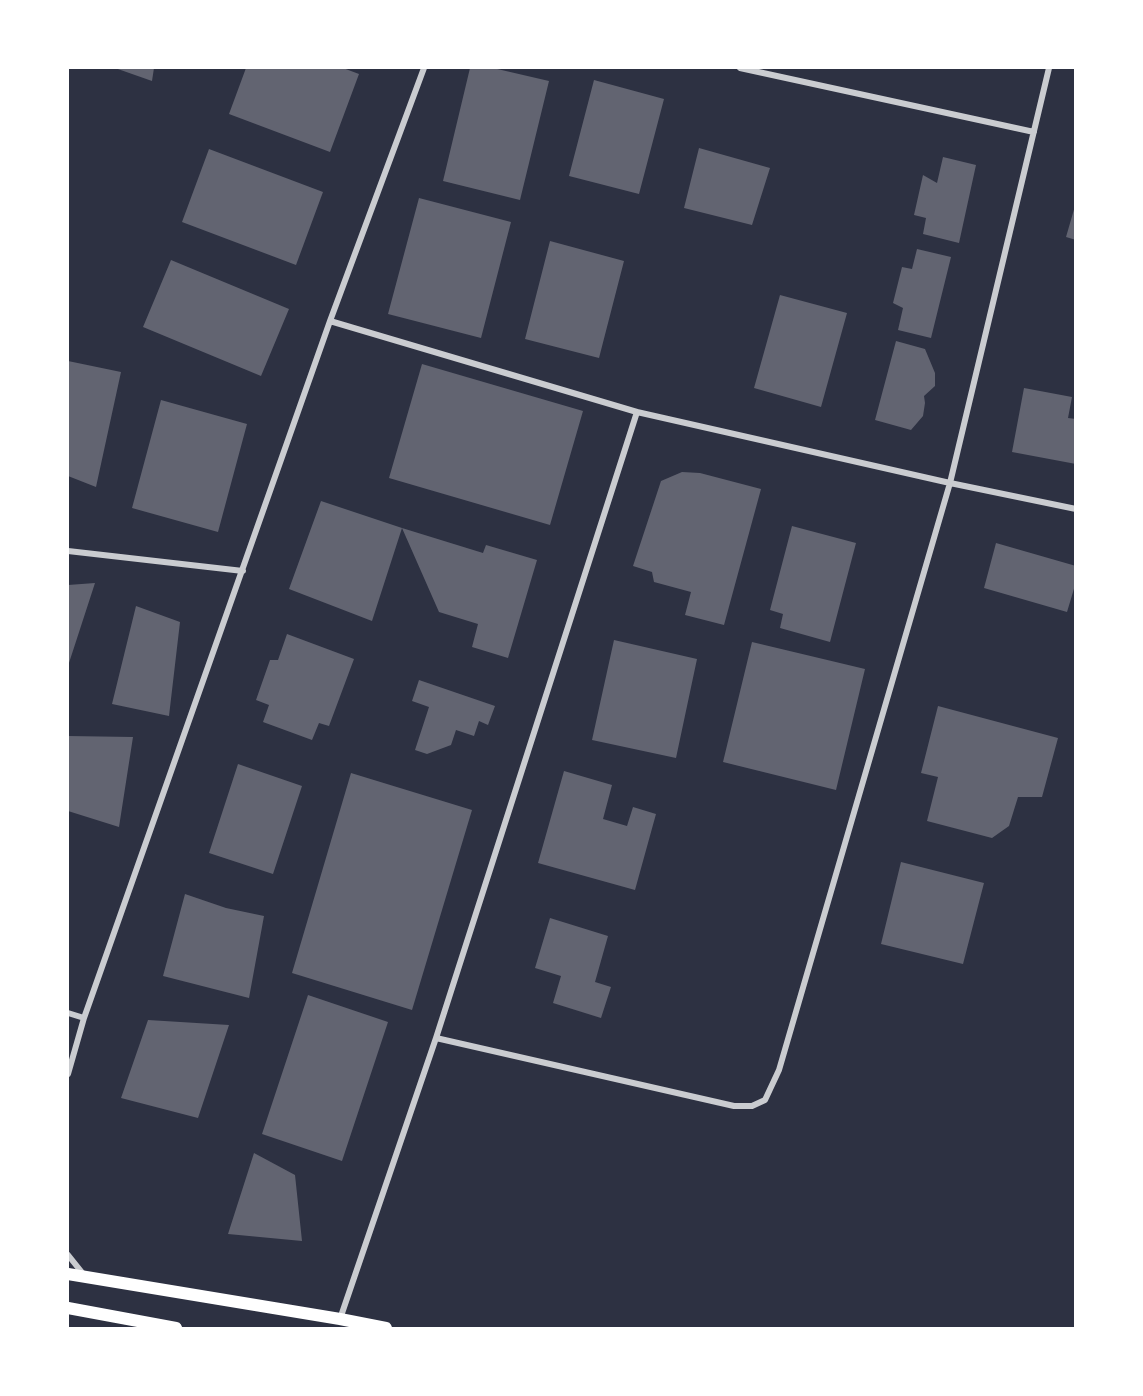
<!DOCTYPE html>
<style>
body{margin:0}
#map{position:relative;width:1143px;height:1396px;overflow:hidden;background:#2d3142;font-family:"Work Sans",sans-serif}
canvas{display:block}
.frame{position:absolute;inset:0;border:69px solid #fff;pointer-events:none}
</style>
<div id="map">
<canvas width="1143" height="1396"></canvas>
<div class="frame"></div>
</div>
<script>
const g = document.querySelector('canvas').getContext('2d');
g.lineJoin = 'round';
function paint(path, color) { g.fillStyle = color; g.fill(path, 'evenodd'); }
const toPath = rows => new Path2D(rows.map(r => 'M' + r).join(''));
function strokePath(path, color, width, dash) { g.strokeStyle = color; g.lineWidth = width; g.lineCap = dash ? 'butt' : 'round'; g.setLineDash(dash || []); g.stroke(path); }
paint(toPath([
 [115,68,154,68,152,81],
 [246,68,343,68,359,74,330,152,229,114],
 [470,68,493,68,549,81,520,200,443,181],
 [594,80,664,99,639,194,569,176],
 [699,148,770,168,752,225,684,208],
 [209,149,323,192,296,265,182,222],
 [943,157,976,165,959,243,923,234,926,218,914,215,923,175,937,183],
 [419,198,511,222,481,338,388,314],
 [1075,206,1076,207,1076,240,1066,237],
 [550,241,624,261,599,358,525,339],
 [917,249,951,257,931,338,898,330,903,308,893,303,902,267,912,269],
 [171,260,289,309,261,376,143,327],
 [780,295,847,313,821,407,754,388],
 [896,341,925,349,935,373,935,386,924,396,925,403,923,416,911,430,875,420],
 [68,361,121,372,96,487,68,476],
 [422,364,583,411,550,525,389,478],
 [1024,388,1072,397,1068,418,1076,419,1076,464,1012,452],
 [161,400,247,424,218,532,132,508],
 [682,472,700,473,761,489,724,625,685,615,691,592,654,582,652,572,633,566,661,481],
 [321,501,402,528,372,621,289,589],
 [792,526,856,543,830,642,780,628,783,614,770,610],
 [402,528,483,553,486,545,537,560,508,658,472,647,478,624,439,612],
 [996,543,1076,566,1076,582,1067,612,984,588],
 [95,583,68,666,68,585],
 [136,606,180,622,169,716,112,704],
 [287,634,354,659,329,726,319,723,312,740,263,722,269,705,256,700,270,660,278,660],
 [614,640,697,659,676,758,592,740],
 [752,642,865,669,836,790,723,762],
 [419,680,495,706,488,725,479,721,474,736,456,730,451,745,427,754,415,750,429,707,412,701],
 [938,706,1058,738,1042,797,1018,797,1009,826,992,838,927,821,938,777,921,773],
 [68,736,133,737,119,827,68,811],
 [238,764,302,786,273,874,209,853],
 [564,771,612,785,603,819,627,826,633,807,656,814,635,890,538,863],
 [351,773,472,810,412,1010,292,973],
 [901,862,984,883,963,964,881,944],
 [185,894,226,908,264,916,249,998,163,976],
 [550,918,608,936,595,982,611,987,601,1018,553,1003,561,976,535,968],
 [308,995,388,1022,342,1161,262,1134],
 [148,1020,229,1025,198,1118,121,1098],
 [254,1153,295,1175,302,1241,228,1234]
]), '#626471');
strokePath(toPath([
 [740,68,1034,132],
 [330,321,637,412],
 [68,551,243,571],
 [68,1013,84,1018],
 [436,1038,734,1106,752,1106,765,1100,779,1070,950,483,1049,68],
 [68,1074,84,1018,330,321,424,68],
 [68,1255,84,1275],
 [340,1319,436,1038,637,412,950,483,1076,509]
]), '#caccd0', 6);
strokePath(toPath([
 [68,1274,340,1319,386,1328],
 [68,1308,176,1328]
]), '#fff', 12);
</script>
